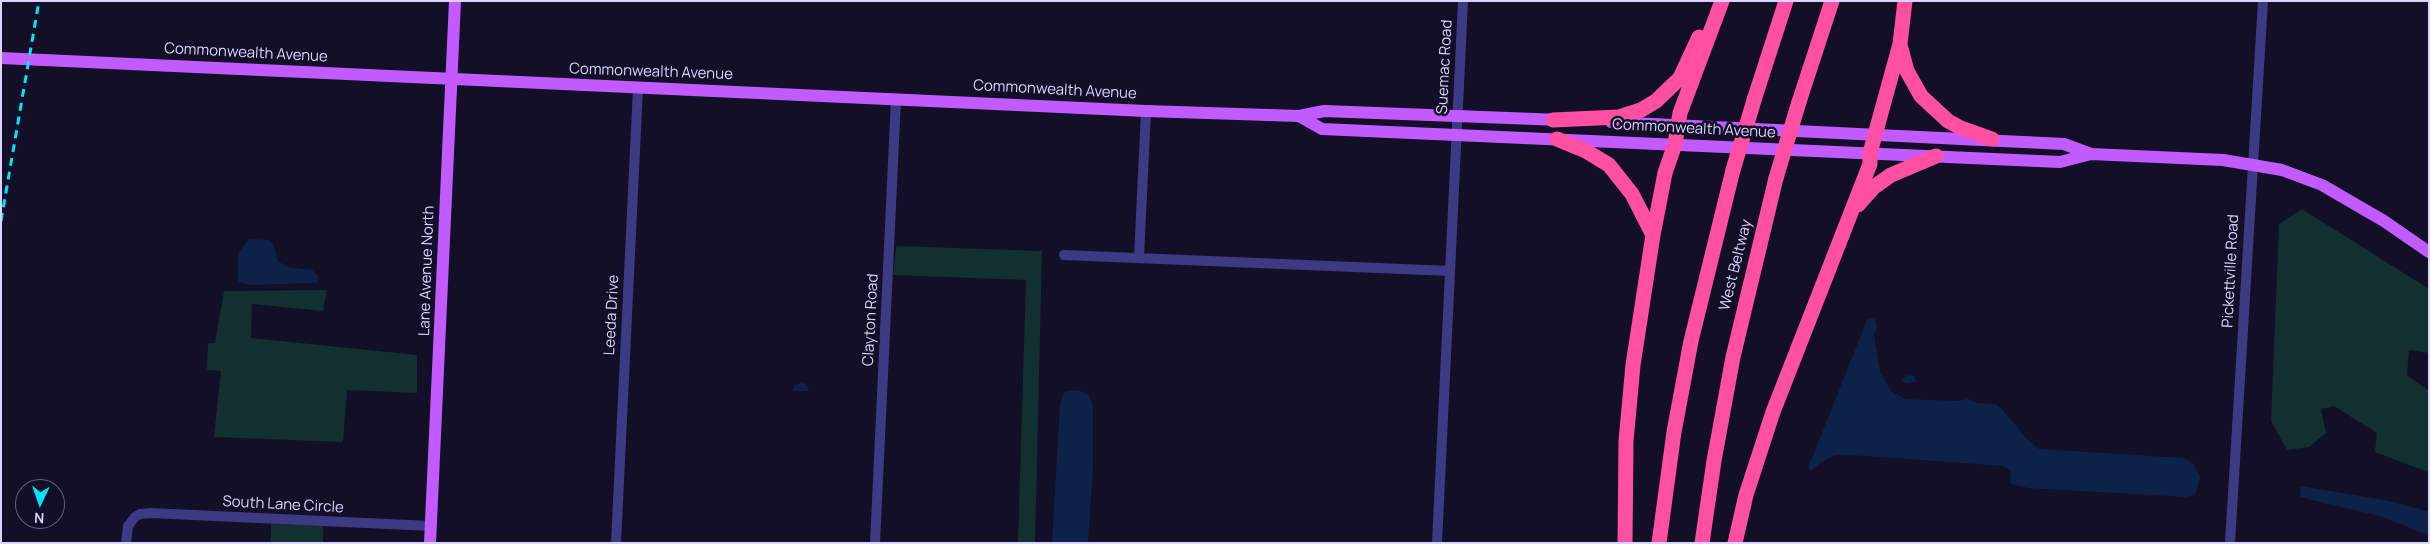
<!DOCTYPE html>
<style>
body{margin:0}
#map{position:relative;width:2430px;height:544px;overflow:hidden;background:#130f26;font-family:Manrope,sans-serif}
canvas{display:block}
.frame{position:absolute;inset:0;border:2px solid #d9d4ff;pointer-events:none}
.north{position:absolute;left:15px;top:479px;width:50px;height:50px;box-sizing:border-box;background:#130f26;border:1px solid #625e7d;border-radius:50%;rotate:183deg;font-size:14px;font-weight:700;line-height:20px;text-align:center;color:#d9d4ff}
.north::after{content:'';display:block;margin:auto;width:18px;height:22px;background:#00e5ff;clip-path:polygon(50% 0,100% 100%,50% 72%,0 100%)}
</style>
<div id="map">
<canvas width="2430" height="544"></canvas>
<div class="frame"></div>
<div class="north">N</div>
</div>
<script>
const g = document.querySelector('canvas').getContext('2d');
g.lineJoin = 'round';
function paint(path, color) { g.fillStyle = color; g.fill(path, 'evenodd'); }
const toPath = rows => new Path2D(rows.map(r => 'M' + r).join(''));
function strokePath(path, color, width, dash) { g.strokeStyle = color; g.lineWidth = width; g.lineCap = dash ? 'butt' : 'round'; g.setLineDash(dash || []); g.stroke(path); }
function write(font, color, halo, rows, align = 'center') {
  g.font = font + ' Manrope,sans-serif'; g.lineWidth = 5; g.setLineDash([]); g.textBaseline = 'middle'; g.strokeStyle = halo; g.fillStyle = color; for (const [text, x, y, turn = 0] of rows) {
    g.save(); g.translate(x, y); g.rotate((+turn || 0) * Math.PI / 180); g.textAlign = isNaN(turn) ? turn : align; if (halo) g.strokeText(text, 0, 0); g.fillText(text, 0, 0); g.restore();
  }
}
paint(toPath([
 [2302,209,2429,289,2429,353,2409,350,2407,375,2429,391,2428,472,2375,452,2377,433,2334,406,2321,409,2326,433,2309,447,2287,450,2271,421,2279,224],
 [896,246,1042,251,1035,543,1018,543,1026,280,893,275],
 [327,290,323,311,252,304,251,338,417,355,417,393,347,390,343,442,214,437,221,371,207,370,208,343,215,343,224,291],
 [271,524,323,526,323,543,271,543]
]), '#12302f');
paint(toPath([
 [249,239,269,240,273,243,278,261,287,267,312,270,319,277,316,283,247,285,238,281,238,253],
 [1875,317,1877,328,1874,334,1880,372,1891,391,1905,399,1956,401,1968,399,1976,403,1995,404,2002,409,2029,441,2039,449,2184,458,2194,464,2200,477,2195,495,2186,497,2028,488,2011,484,2010,470,2003,466,1867,456,1835,455,1821,462,1811,471,1808,468,1867,320],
 [1907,375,1914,376,1916,382,1905,383,1902,380],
 [803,382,809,388,808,391,793,391,794,386],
 [1076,390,1088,393,1093,406,1093,467,1088,543,1052,543,1060,403,1064,392],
 [2301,486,2389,501,2423,510,2429,512,2429,536,2383,517,2300,497]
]), '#0c2248');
strokePath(toPath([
 [1064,255,1450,271],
 [1139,257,1146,111],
 [126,543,128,526,135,517,140,514,150,513,431,526],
 [616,543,638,88],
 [875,543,896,99],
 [1437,543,1463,1],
 [2230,543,2263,1]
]), '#3d3a85', 10);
strokePath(toPath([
 [1,58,1146,111,1299,116,1324,111,1561,120],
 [1299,116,1322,129,2060,162,2091,154,2223,160,2282,170,2322,185,2384,221,2429,252],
 [1611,122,2064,144,2091,154],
 [430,543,455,1]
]), '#c25bff', 12);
strokePath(toPath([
 [1900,45,1907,71,1921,96,1948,121,1961,128,1992,139],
 [1755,97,1786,1],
 [1799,102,1832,1],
 [1553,120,1619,117,1641,110,1656,101,1680,78,1699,37],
 [1557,139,1586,151,1609,165,1632,194,1653,235,1633,365,1626,441,1625,543],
 [1858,205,1874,187,1891,175,1936,156],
 [1653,235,1665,173,1675,144,1680,113,1722,1],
 [1659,543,1674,432,1691,341,1733,170],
 [1702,543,1714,461,1733,357,1776,178],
 [1735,543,1746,495,1773,412,1870,164,1870,153,1900,44,1905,1]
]), '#ff4fa3', 15);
strokePath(toPath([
 [1,221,39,1]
]), '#00e5ff', 3, [8, 6]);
strokePath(toPath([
 [1733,170,1755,97],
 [1776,178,1799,102]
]), '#ff4fa3', 15);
write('15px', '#d9d4ff', '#130f26', [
 ["Commonwealth Avenue",246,53,3],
 ["Suemac Road",1445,67,-87],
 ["Commonwealth Avenue",651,72,2],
 ["Commonwealth Avenue",1055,90,3],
 ["Commonwealth Avenue",1694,129,3],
 ["West Beltway",1736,265,-76],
 ["Lane Avenue North",427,271,-88],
 ["Pickettville Road",2231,271,-87],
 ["Leeda Drive",612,315,-87],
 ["Clayton Road",871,320,-87],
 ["South Lane Circle",283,505,3]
]);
</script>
